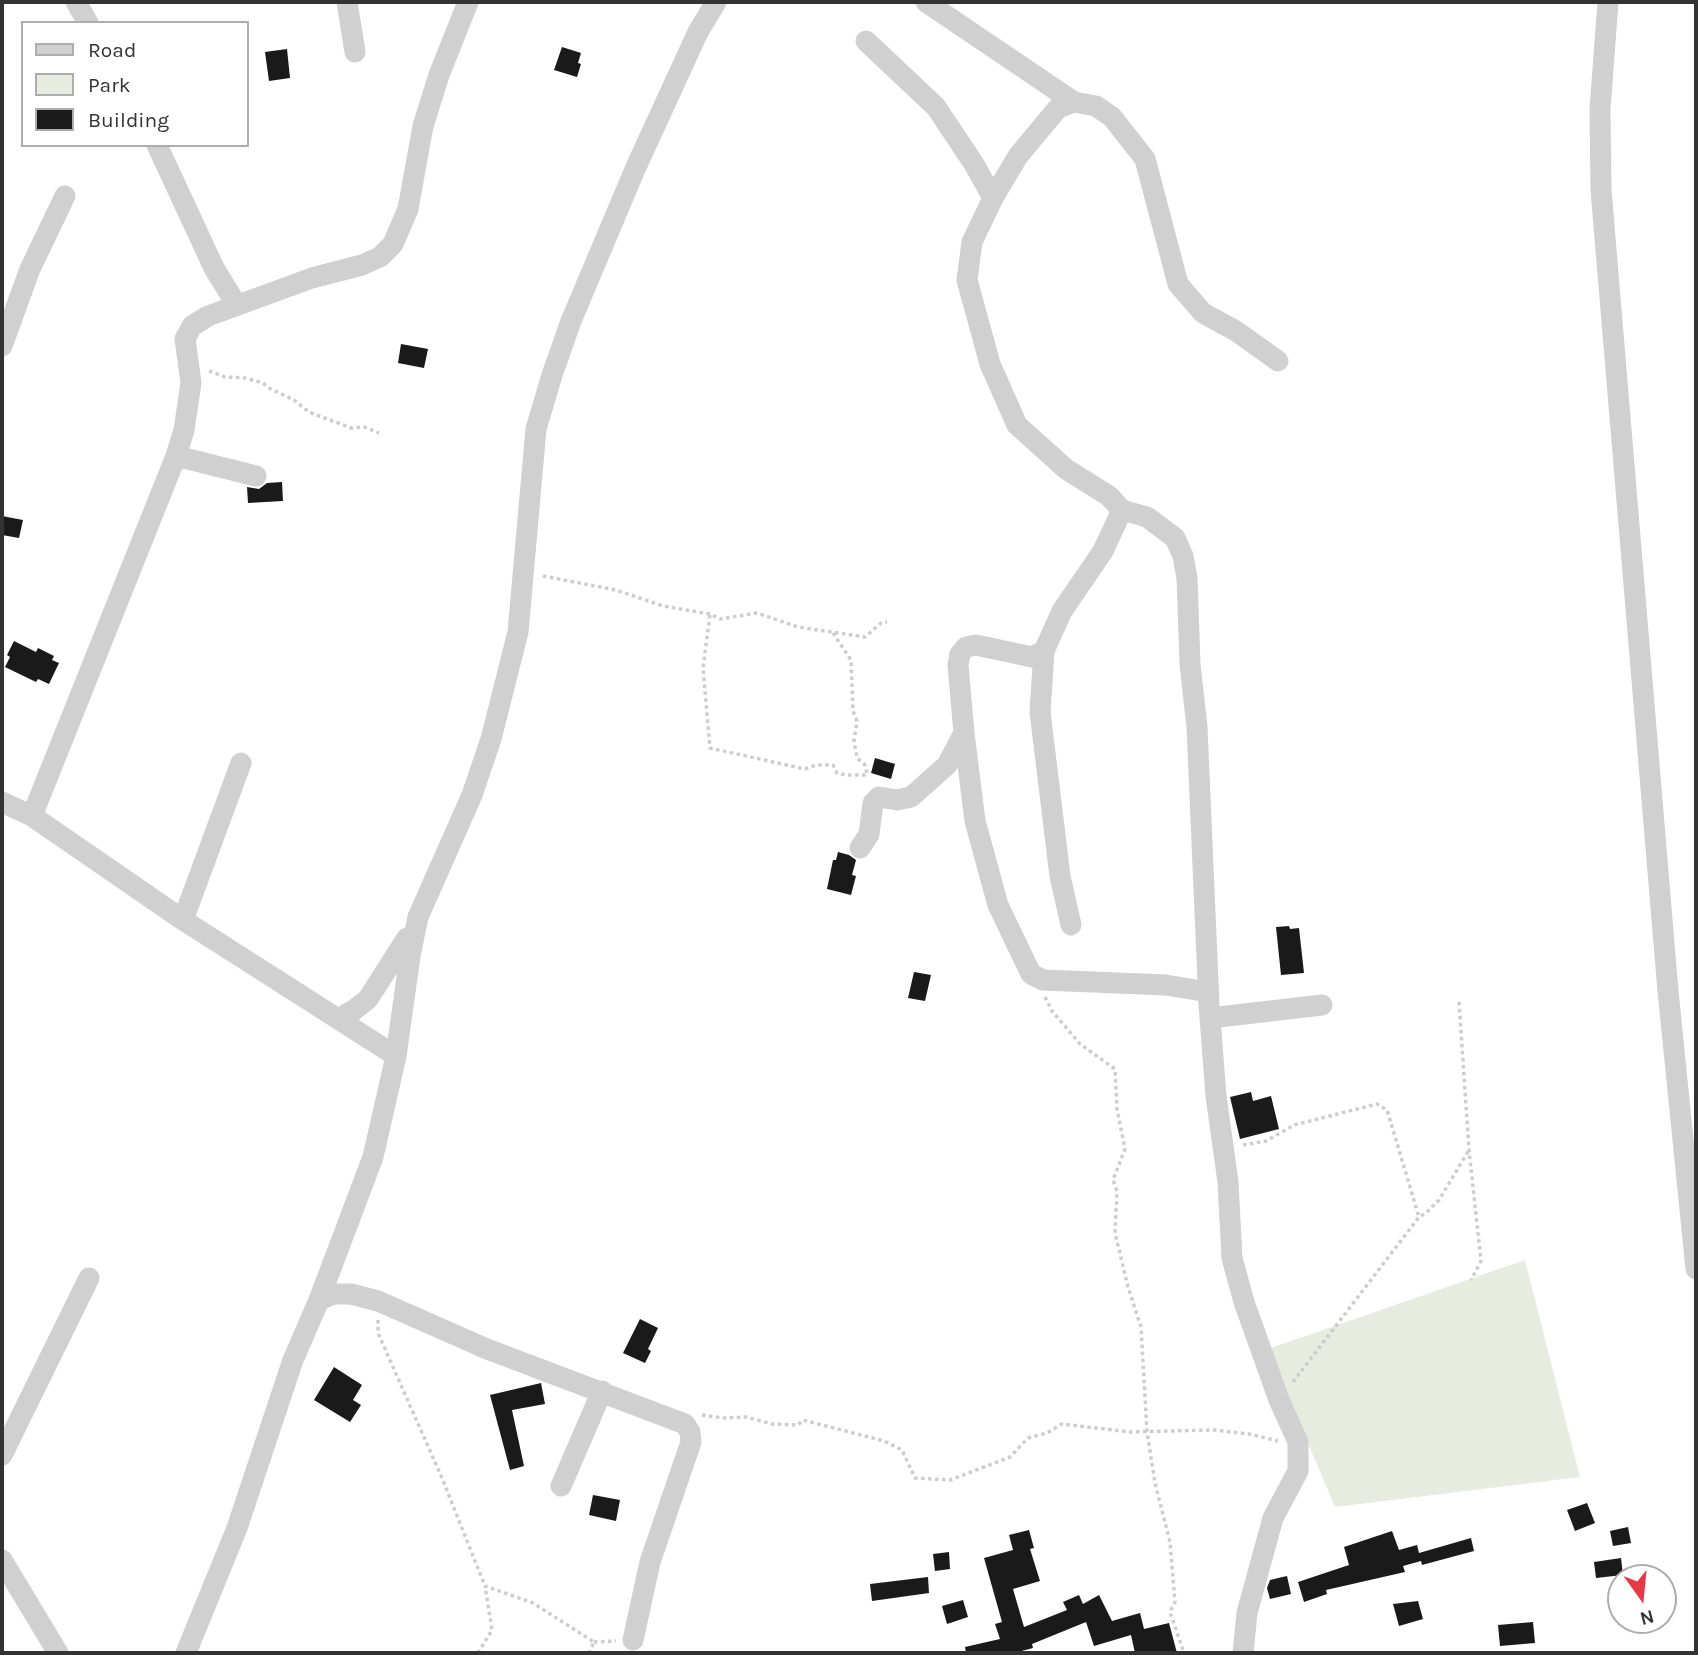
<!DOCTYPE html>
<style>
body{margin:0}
#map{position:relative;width:1698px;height:1655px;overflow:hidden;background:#fff;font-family:Karla,sans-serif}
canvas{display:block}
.frame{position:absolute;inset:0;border:4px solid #333;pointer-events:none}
.legend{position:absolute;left:21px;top:21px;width:228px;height:126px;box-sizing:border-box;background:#fff;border:2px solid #adadad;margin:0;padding:9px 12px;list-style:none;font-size:21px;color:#333}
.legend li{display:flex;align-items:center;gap:14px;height:35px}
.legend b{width:35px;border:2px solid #adadad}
.north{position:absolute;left:1607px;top:1564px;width:70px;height:70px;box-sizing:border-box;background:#fff;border:2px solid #adadad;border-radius:50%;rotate:165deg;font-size:19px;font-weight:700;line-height:28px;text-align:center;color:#333}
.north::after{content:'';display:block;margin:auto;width:24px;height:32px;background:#e63946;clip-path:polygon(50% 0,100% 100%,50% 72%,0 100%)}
</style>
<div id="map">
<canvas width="1698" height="1655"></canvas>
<div class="frame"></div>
<ul class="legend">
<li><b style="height:9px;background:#d0d0d0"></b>Road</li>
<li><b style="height:19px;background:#e6ecdf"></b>Park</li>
<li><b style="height:19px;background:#1a1a1a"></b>Building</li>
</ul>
<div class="north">N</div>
</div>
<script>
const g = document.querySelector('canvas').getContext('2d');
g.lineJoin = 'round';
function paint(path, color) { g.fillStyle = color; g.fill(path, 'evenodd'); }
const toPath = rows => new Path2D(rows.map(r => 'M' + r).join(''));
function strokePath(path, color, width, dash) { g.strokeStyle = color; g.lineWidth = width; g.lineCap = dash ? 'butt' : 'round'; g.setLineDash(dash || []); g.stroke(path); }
paint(toPath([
 [1525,1260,1580,1477,1335,1507,1268,1349]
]), '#e6ecdf');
paint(toPath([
 [562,47,581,53,578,63,581,64,577,77,554,70],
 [287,49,290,78,269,81,265,52],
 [401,344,428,349,424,368,398,363],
 [282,482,283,501,248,503,247,487,259,489,267,483],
 [2,516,23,520,19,538,2,535],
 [14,641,36,652,38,648,54,656,52,660,59,663,49,684,38,679,36,682,5,667,10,657,7,655],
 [875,758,895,764,891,779,871,773],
 [838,852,849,855,856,860,852,875,856,876,851,895,827,889,833,860,836,860],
 [1289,926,1290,929,1299,928,1304,973,1281,975,1276,927],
 [914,972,931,975,925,1001,908,998],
 [1251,1092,1253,1101,1271,1096,1279,1129,1240,1139,1230,1097],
 [640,1319,658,1328,648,1349,651,1351,645,1363,623,1353],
 [334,1367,362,1385,353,1400,361,1405,350,1422,314,1400],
 [541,1383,545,1404,512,1410,524,1466,510,1470,490,1395],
 [593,1495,620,1500,616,1521,589,1515],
 [1587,1503,1595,1523,1575,1531,1567,1510],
 [1628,1527,1631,1543,1613,1546,1610,1531],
 [1029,1530,1034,1548,1030,1549,1040,1581,1013,1589,1024,1627,1067,1610,1063,1602,1079,1595,1083,1604,1099,1595,1112,1621,1140,1613,1144,1629,1169,1623,1177,1653,1135,1653,1131,1635,1094,1646,1086,1622,1032,1644,1033,1648,1014,1653,966,1653,965,1647,1000,1639,995,1624,1002,1622,984,1558,1013,1550,1009,1535],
 [1392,1531,1399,1550,1417,1545,1419,1553,1471,1538,1474,1551,1422,1565,1421,1561,1403,1566,1405,1572,1326,1590,1327,1594,1304,1602,1298,1582,1349,1565,1344,1547],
 [949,1552,950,1569,935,1571,933,1554],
 [1621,1558,1623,1575,1596,1578,1594,1562],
 [1287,1576,1291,1594,1270,1599,1267,1588,1270,1580],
 [928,1577,929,1593,872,1601,870,1584],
 [963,1600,968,1617,947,1624,942,1606],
 [1418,1601,1423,1619,1399,1626,1393,1604],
 [1533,1622,1535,1643,1500,1646,1498,1625]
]), '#1a1a1a');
strokePath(toPath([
 [209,371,225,377,245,378,263,383,269,388,294,400,309,412,351,428,364,427,379,433],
 [543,576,616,590,663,606,710,614,720,619,757,613,798,627,865,637,881,623,887,622],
 [710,615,703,668,710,748,805,769,816,765,833,765,837,773,846,775,868,775],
 [833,633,851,660,853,711,857,721,854,741,857,758,865,765,867,774],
 [1045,997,1052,1011,1080,1044,1115,1069,1117,1109,1125,1149,1113,1180,1117,1191,1115,1233,1128,1287,1141,1327,1147,1432,1155,1483,1170,1542,1175,1602,1170,1612,1184,1653],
 [1459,1002,1469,1150,1481,1261,1471,1280],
 [1243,1145,1266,1141,1294,1125,1377,1104,1387,1110,1419,1217],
 [378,1320,378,1333,442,1478,485,1586,533,1603,594,1642,589,1653],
 [1293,1382,1419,1217,1426,1213,1439,1200,1469,1150],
 [702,1415,724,1418,746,1417,772,1424,798,1425,803,1420,884,1441,902,1450,915,1478,950,1480,1010,1457,1028,1438,1047,1433,1062,1424,1130,1432,1214,1430,1249,1434,1278,1441],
 [594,1642,616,1641],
 [478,1653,492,1630,485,1586]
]), '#cdcdcd', 3.5, [3.5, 3.5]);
strokePath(toPath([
 [76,2,88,23],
 [347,2,355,52],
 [926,2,1074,102],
 [1608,2,1600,109,1601,190,1668,991,1696,1269],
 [866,41,936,107,974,164,993,198],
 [157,145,214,268,236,304],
 [2,346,30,269,65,196],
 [176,456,256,476],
 [1122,510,1103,551,1062,611,1044,651,1032,657,976,645,966,647,960,654,958,665,964,733,975,821,998,905,1031,974,1043,980,1166,985,1208,992],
 [1044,651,1040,712,1060,876,1071,925],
 [2,802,32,816,183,920,396,1056],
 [32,816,176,456,184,430,191,383,185,339,192,326,208,316,312,278,362,265,380,257,393,244,408,209,423,126,439,75,468,2],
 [860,848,869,834,873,803,879,797,897,800,911,797,947,765,964,733],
 [183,920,241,763],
 [1210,1018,1322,1005],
 [338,1019,354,1010,368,999,407,938],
 [319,1300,334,1294,351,1294,378,1301,487,1349,685,1424,690,1432,691,1442,650,1562,633,1640],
 [2,1455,89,1278],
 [561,1486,602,1391],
 [2,1560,58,1653],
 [186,1653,237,1528,293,1360,319,1300,373,1157,396,1056,410,956,418,917,472,795,491,739,518,632,536,429,552,375,571,321,636,167,698,32,716,2],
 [1243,1653,1247,1613,1273,1518,1298,1471,1298,1442,1279,1400,1244,1302,1232,1258,1228,1182,1216,1096,1209,1005,1197,727,1190,664,1187,578,1183,556,1175,538,1147,517,1122,510,1109,496,1066,469,1017,425,990,364,967,280,972,242,993,198,1018,156,1058,108,1074,102,1096,106,1112,117,1145,159,1178,284,1203,313,1236,331,1278,361]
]), '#d0d0d0', 21);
</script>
